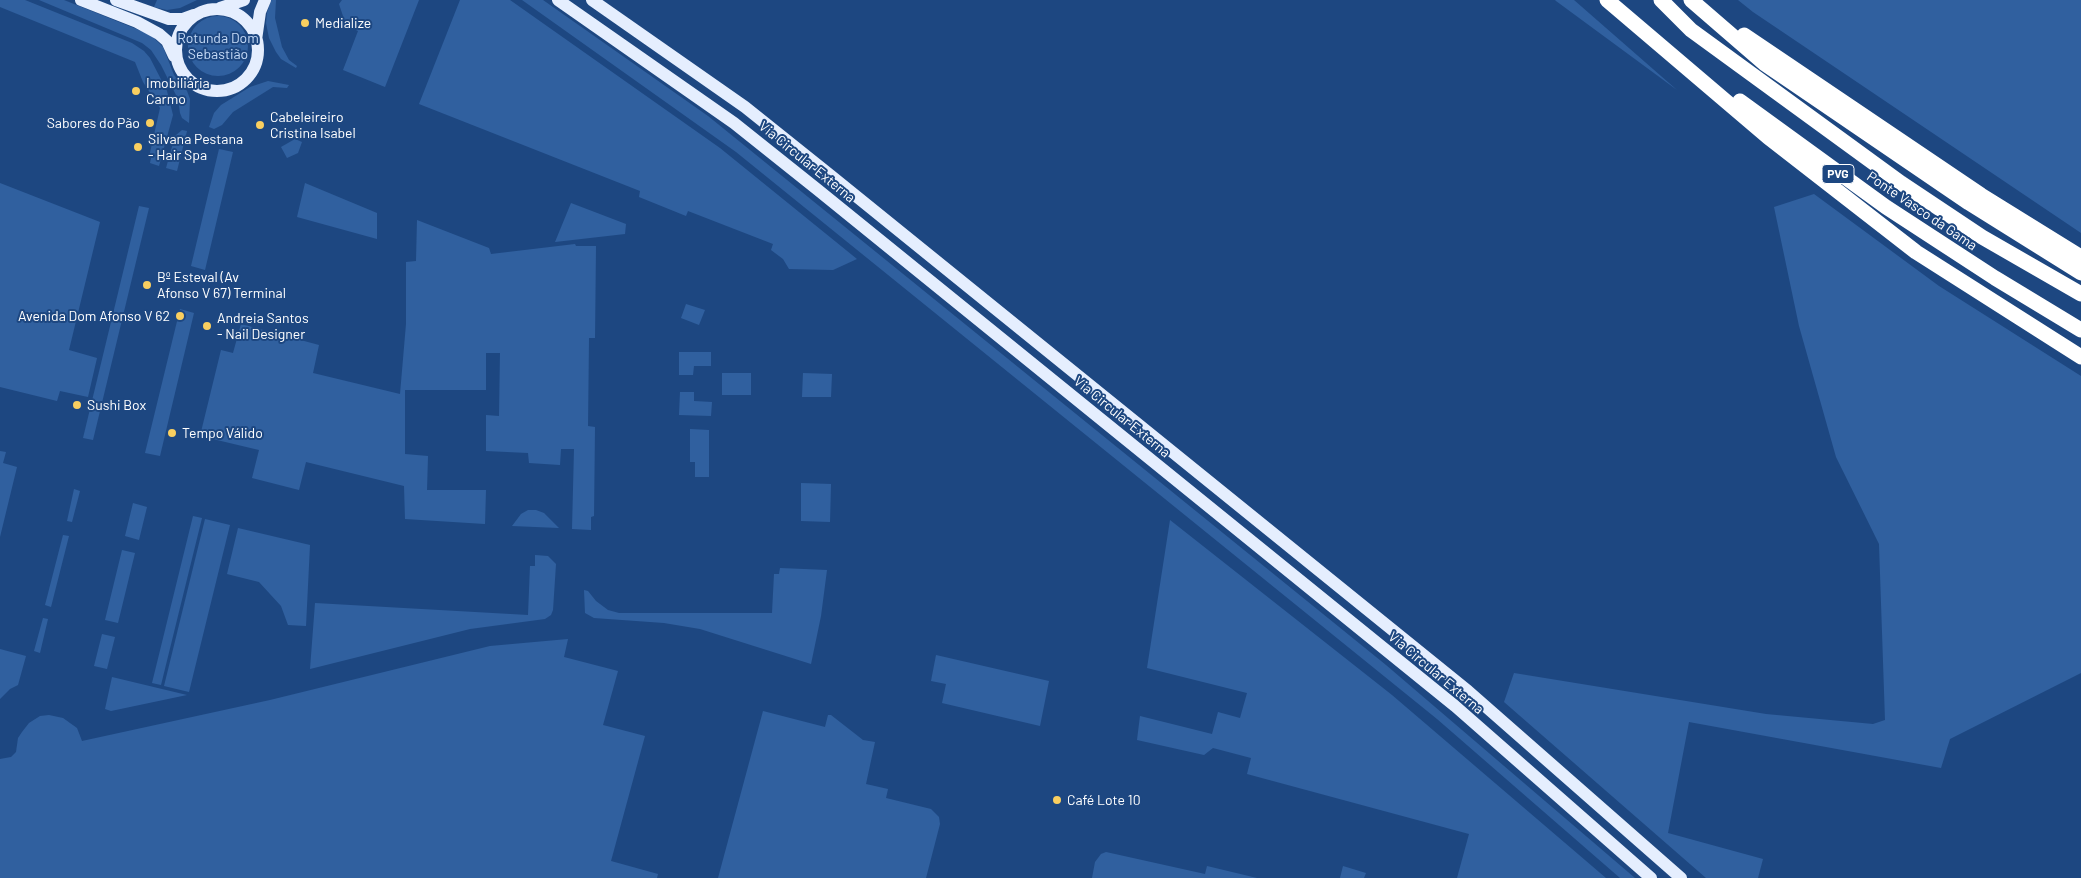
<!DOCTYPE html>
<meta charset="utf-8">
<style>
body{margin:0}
canvas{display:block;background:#1d4781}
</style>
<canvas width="2081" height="878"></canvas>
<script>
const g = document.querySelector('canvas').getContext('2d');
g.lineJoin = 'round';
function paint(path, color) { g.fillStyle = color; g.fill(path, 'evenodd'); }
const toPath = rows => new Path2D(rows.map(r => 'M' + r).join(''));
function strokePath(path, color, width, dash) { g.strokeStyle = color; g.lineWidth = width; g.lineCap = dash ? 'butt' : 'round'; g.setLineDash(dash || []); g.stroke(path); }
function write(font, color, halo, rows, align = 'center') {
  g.font = font + ' Barlow,sans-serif'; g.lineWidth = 4; g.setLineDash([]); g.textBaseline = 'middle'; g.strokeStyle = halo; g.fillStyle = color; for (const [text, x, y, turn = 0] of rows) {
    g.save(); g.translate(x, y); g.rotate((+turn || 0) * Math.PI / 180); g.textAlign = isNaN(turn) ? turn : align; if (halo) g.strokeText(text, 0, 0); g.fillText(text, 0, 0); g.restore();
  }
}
paint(toPath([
 [0,0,25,0,132,43,144,51,150,58,167,91,173,115,159,166,150,163,151,158,149,157,160,108,143,82,135,62,0,7],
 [39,0,64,0,144,32,154,38,163,47,174,75,187,91,190,99,189,123,182,118,180,113,178,99,161,65,151,50,142,43],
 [157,0,197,0,180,8,167,10,154,7],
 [271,0,276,0,275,18,282,47,289,60,297,66,296,68,281,59,276,52,269,38,266,23,267,13],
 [342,0,419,0,385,87,343,70,358,31,346,25,339,4],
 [460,0,510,0,720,148,857,259,833,270,789,269,783,259,771,250,773,244,688,211,686,216,639,197,640,191,419,104],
 [522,0,543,0,708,116,1386,665,1635,878,1620,878,1437,719,736,152],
 [1555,0,1574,0,1677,90,1556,1],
 [1738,0,2081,0,2081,233,1753,12],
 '188 46a30 30 0 1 1 60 0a30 30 0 1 1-60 0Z',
 [268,81,289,85,287,88,273,87,233,112,222,125,214,129,209,127,214,113,221,105,250,87],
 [182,130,187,131,177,171,166,168,175,136],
 [295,139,302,142,298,153,287,158,281,147],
 [219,149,233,152,205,270,191,266],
 [0,183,100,222,69,350,97,358,88,397,60,391,57,401,0,387],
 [305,183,377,213,377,239,297,217],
 [1814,194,1939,286,2081,376,2081,673,1950,739,1941,768,1689,722,1668,833,1763,859,1758,878,1706,878,1504,702,1514,673,1766,714,1873,724,1885,720,1879,544,1836,457,1799,326,1774,207],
 [571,203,626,224,625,234,555,242],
 [139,206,149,208,93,440,83,438],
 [417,220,489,248,491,254,575,244,576,246,596,246,595,338,589,338,588,426,595,427,594,516,591,517,591,530,572,529,574,449,561,449,560,465,529,463,528,453,486,451,486,415,499,416,500,353,486,353,486,390,405,390,405,454,428,456,427,490,486,490,485,524,405,519,404,486,306,462,299,490,252,478,259,450,200,436,221,350,233,353,241,324,319,345,313,373,400,394,406,324,406,262,416,261],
 [686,304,705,310,699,325,681,318],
 [180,309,194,313,160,456,145,453],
 [679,352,711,352,711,366,694,366,693,375,679,375],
 [722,373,751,373,751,395,722,395],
 [803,373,832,374,831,397,802,397],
 [680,392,694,392,694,401,712,402,711,416,679,415],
 [690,429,709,430,709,477,695,477,695,462,690,462],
 [0,451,6,452,3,463,17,467,0,537],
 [801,483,831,484,830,522,801,521],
 [74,489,80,491,72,522,67,521],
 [133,503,147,507,139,540,125,536],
 [528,510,536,510,544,513,559,528,512,526,521,514],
 [193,516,202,518,161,685,152,683],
 [205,519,230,525,189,692,164,686],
 [1170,520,1392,695,1606,878,1457,878,1469,834,1247,774,1251,758,1213,748,1204,755,1137,740,1140,716,1212,734,1218,712,1240,718,1247,693,1147,668],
 [238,528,310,545,306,626,288,625,281,606,259,582,227,574],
 [63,535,69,536,51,607,45,605],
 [122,550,135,553,118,623,105,620],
 [535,555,548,556,556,564,553,610,551,615,545,619,470,629,310,669,315,603,528,615,530,566,535,566],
 [780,568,827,570,821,616,811,664,700,629,664,623,594,618,585,613,584,590,588,591,596,601,608,610,619,613,772,613,774,574,779,574],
 [43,618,48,619,40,653,34,651],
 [102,634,115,637,107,669,94,666],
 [568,639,564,657,618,671,603,725,645,736,611,861,658,874,657,878,0,878,0,759,11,757,16,752,18,738,22,732,29,723,40,716,49,715,63,718,77,728,82,741,270,700,490,646],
 [0,649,26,656,18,685,10,689,0,699],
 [936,655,1049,681,1040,726,942,703,946,684,931,681],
 [112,677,187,695,111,711,105,709],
 [763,711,825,727,828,715,831,715,863,740,875,742,866,784,888,789,886,798,931,809,939,817,940,824,926,878,718,878],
 [1106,852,1205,874,1207,866,1257,878,1092,878,1095,862,1101,854],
 [1343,866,1366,873,1364,878,1340,878]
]), '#30609f');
strokePath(toPath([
 [81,0,137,22,159,34,167,41,174,56],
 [116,0,169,19,183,19,194,15],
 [558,0,734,123,818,190,1455,706,1651,878],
 [592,0,745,107,830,175,1468,691,1681,878],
 [220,8,244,0],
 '176 50a41 41 0 1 1 82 0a41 41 0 1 1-82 0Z',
 [256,40,260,12,265,0]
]), '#e5eefe', 12);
strokePath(toPath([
 [1607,0,1768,137,1916,252,2081,357],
 [1661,0,1691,30,1901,183,1982,237,2081,294],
 [1691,0,1765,64,1969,203,2081,273],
 [1744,35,1981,195,2081,257],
 [1740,101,1886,207,1995,278,2081,330]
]), '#fff', 15);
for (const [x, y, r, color] of [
 [305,23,5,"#f9cf60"],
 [136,91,5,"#f9cf60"],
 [150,123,5,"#f9cf60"],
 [260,125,5,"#f9cf60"],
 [138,147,5,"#f9cf60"],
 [147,285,5,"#f9cf60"],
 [180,316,5,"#f9cf60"],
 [207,326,5,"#f9cf60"],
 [77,405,5,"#f9cf60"],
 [172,433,5,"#f9cf60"],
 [1057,800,5,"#f9cf60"]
]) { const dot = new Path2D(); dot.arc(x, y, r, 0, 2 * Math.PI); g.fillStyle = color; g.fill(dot); strokePath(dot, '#1d4781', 2); }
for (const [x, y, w] of [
 [1838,174,32]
]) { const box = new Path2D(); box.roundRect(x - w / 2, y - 9.5, w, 19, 4); g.fillStyle = '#1d4781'; g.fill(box); strokePath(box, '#fff', 1); }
write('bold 12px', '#fff', null, [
 ["PVG",1838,174]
]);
write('14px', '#fff', '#1d4781', [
 ["Medialize",315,23],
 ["Imobiliária",146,83],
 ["Carmo",146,99],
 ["Cabeleireiro",270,117],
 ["Cristina Isabel",270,133],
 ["Sabores do Pão",140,123,"right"],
 ["Silvana Pestana",148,139],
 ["- Hair Spa",148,155],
 ["Bº Esteval (Av",157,277],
 ["Afonso V 67) Terminal",157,293],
 ["Avenida Dom Afonso V 62",170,316,"right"],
 ["Andreia Santos",217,318],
 ["- Nail Designer",217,334],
 ["Sushi Box",87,405],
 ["Tempo Válido",182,433],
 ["Café Lote 10",1067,800]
], 'left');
write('14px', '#c6dbf7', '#1d4781', [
 ["Rotunda Dom",218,38],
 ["Sebastião",218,54]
]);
write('14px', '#fff', '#1d4781', [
 ["Via Circular Externa",807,162,39],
 ["Ponte Vasco da Gama",1922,211,34],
 ["Via Circular Externa",1122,417,39],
 ["Via Circular Externa",1436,673,40]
]);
</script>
